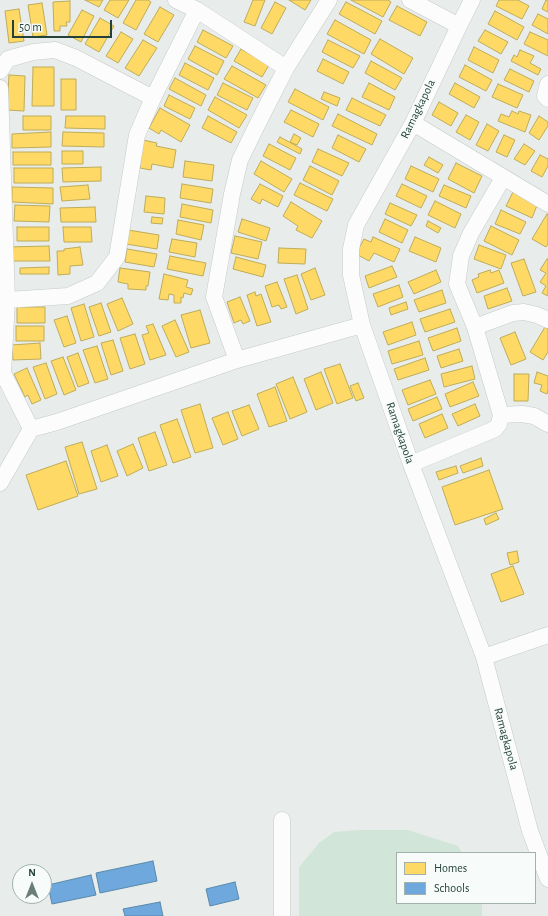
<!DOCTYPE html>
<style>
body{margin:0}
#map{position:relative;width:548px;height:916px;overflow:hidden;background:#e8edeb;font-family:"Alegreya Sans",sans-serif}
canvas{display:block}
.legend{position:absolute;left:396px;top:852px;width:140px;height:52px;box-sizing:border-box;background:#f7fbf9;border:1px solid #a3b1ad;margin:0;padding:5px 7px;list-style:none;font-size:12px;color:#24423a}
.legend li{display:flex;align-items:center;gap:8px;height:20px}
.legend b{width:20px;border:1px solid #a3b1ad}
.north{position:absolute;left:12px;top:864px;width:40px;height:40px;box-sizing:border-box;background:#f7fbf9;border:1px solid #a3b1ad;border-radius:50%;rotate:0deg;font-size:11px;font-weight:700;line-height:16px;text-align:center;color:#24423a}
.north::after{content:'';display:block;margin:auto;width:14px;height:18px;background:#697e78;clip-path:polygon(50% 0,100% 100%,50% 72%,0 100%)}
.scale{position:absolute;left:12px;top:20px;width:100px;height:18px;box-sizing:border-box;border:2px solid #24423a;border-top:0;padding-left:5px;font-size:12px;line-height:14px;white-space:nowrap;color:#24423a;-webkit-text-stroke:3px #f7fbf9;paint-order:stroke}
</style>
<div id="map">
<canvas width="548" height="916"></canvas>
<ul class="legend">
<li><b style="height:11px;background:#ffd966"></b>Homes</li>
<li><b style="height:11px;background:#6fa8dc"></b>Schools</li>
</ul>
<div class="north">N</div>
<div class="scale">50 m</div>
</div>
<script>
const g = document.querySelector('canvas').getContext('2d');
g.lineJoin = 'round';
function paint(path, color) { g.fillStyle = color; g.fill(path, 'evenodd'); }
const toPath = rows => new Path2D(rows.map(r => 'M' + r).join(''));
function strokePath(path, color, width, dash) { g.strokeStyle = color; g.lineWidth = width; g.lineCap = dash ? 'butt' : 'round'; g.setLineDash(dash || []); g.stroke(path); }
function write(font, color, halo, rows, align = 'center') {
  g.font = font + ' "Alegreya Sans",sans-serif'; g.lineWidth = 4; g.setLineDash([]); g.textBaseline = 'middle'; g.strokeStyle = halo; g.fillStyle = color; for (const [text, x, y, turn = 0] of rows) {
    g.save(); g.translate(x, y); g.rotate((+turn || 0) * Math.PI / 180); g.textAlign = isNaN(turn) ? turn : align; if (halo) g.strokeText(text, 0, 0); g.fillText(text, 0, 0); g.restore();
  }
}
paint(toPath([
 [358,830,408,830,458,846,462,853,397,853,397,903,482,903,482,916,299,916,299,867,319,843,334,832]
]), '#d1e6d8');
const homes = toPath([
 [85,0,103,0,99,7,85,0],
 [110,0,129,0,118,18,104,10,110,0],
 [136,0,148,0,151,2,136,30,123,23,136,0],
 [253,0,265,0,255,26,244,22,253,0],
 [289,0,311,0,305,10,289,0],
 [351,0,388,0,391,2,383,17,351,0],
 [499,0,518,0,529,6,522,19,496,6,499,0],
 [546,0,548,0,548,12,542,9,546,0],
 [70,1,70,22,66,22,67,26,60,26,60,31,54,31,53,2,70,1],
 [275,2,286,8,272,34,261,28,275,2],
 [346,2,382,21,375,34,339,14,346,2],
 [42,3,47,35,33,37,28,5,42,3],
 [397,6,427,22,420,36,389,20,397,6],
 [160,7,174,15,158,42,144,34,160,7],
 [19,9,24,41,9,43,5,11,19,9],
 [82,10,94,16,81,42,68,35,82,10],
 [495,11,524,27,517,40,488,24,495,11],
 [538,14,548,19,548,34,532,25,538,14],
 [100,18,114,26,99,52,85,44,100,18],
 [335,20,371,40,364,54,327,34,335,20],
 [203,30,233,46,226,58,197,42,203,30],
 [485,30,508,42,501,54,478,41,485,30],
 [121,32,133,39,118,63,106,56,121,32],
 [530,32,548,40,548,56,524,44,530,32],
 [380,39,413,58,404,74,371,54,380,39],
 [143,40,157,48,139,76,125,68,143,40],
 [328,40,360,56,353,68,322,52,328,40],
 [195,46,224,61,217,75,188,59,195,46],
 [474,47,499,60,493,73,468,60,474,47],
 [241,49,269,65,262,77,234,61,241,49],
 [520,50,534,56,530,63,541,69,538,75,511,61,514,55,517,57,520,50],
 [323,59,349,72,343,84,317,71,323,59],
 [371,61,402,78,395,90,365,73,371,61],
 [185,63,214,78,208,90,179,75,185,63],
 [465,65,492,80,486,91,459,77,465,65],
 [232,66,266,85,258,98,224,79,232,66],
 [33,67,54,67,54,106,32,106,33,67],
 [510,69,534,81,529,92,504,80,510,69],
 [9,75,25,76,24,111,7,110,9,75],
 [175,78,206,95,201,106,169,89,175,78],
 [61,79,76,79,76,110,61,110,61,79],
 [223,83,253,98,247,110,217,95,223,83],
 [369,83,395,97,389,110,362,97,369,83],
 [455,83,480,97,474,108,449,94,455,83],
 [498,84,523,95,517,108,492,97,498,84],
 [295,89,329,107,323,120,288,102,295,89],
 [324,92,340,98,337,106,321,99,324,92],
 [169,95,195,108,190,119,164,106,169,95],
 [215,97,247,115,239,128,208,110,215,97],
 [352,98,386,115,380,126,346,110,352,98],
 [439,102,458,113,451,126,432,115,439,102],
 [160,108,190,125,181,142,161,130,159,134,149,128,160,108],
 [291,110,319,124,313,137,284,122,291,110],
 [512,111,518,114,519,111,531,115,525,132,498,121,501,114,509,117,512,111],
 [338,114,377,134,372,145,332,126,338,114],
 [466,115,479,122,470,140,456,132,466,115],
 [23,116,51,116,51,130,23,130,23,116],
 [66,116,105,116,105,129,65,128,66,116],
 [208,116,237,132,231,143,202,128,208,116],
 [539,116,548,122,548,126,539,140,529,133,539,116],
 [487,124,499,131,488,151,476,145,487,124],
 [51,132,51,147,12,148,12,134,51,132],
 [63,132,104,133,104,147,62,146,63,132],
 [294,134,301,138,297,145,290,142,294,134],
 [338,135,366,149,359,162,332,148,338,135],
 [504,135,515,140,507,157,496,152,504,135],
 [280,137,302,149,300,154,277,142,280,137],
 [143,140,157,143,156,146,176,150,173,168,152,164,151,170,140,168,143,140],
 [269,144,296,158,290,170,263,156,269,144],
 [524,144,535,151,525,165,514,159,524,144],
 [318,149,349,163,342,176,312,162,318,149],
 [62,151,83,151,83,164,62,164,62,151],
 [13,152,51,152,51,165,13,165,13,152],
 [540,155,548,159,548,166,542,177,531,171,540,155],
 [429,157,443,165,438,173,424,165,429,157],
 [185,161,214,165,212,181,183,177,185,161],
 [261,161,292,179,284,192,254,174,261,161],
 [456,163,482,176,474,193,448,179,456,163],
 [310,166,339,181,332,195,303,180,310,166],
 [411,166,439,179,433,192,405,179,411,166],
 [101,167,101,181,63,182,62,168,101,167],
 [14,168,53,168,53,183,14,183,14,168],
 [300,183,333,199,327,211,294,195,300,183],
 [182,184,213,189,211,203,180,198,182,184],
 [260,184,283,196,278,207,262,199,260,204,251,199,260,184],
 [402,184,427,196,421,208,396,196,402,184],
 [88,185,90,199,62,201,60,187,88,185],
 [444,185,471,196,466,208,439,196,444,185],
 [12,187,53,188,53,204,12,202,12,187],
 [513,192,538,203,532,218,506,206,513,192],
 [146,196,165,198,164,214,144,212,146,196],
 [435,201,461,214,455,228,428,215,435,201],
 [291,202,322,221,312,238,296,230,298,226,283,216,291,202],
 [390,203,417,215,411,226,385,214,390,203],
 [182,204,213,210,211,223,180,217,182,204],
 [15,205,50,206,49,222,14,221,15,205],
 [95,207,96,222,61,222,60,208,95,207],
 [501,210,526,222,520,234,495,224,501,210],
 [547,214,548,215,548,244,546,247,532,239,547,214],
 [152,217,163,218,162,224,151,223,152,217],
 [242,219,270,228,266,241,238,232,242,219],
 [385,219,408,230,402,243,379,232,385,219],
 [178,220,204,225,201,240,176,234,178,220],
 [428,221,441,228,438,233,426,226,428,221],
 [491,226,519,240,512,255,484,241,491,226],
 [17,227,49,227,49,241,17,241,17,227],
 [63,227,91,227,92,242,64,242,63,227],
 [128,230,159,235,157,249,126,244,128,230],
 [235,236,262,242,258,259,231,253,235,236],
 [373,237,400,249,394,262,374,253,369,261,356,254,364,239,371,242,373,237],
 [415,237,441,248,436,262,409,251,415,237],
 [172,239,197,243,195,257,169,252,172,239],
 [479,245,506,255,501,269,474,259,479,245],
 [49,246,50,261,8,261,8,247,49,246],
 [80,247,83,265,70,266,70,274,58,275,57,251,64,251,64,249,80,247],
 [279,248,306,249,305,264,278,263,279,248],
 [127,249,157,254,154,267,125,262,127,249],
 [170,256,206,263,203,276,167,269,170,256],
 [236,257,266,265,263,277,233,269,236,257],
 [524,259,536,292,523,296,511,263,524,259],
 [547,259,548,259,548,296,542,293,546,286,540,282,546,273,540,270,547,259],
 [392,266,397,277,369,288,365,276,392,266],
 [49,267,49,274,20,274,20,268,49,267],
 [120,268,150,272,148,286,146,286,146,290,128,289,128,284,118,282,120,268],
 [315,268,325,295,311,300,301,274,315,268],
 [436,270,441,282,414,294,408,282,436,270],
 [490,270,491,273,499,270,504,283,477,293,472,280,479,277,478,274,490,270],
 [164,274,188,280,186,287,193,289,191,295,184,293,183,298,181,297,181,303,174,303,174,295,169,294,168,300,159,299,164,274],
 [297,275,308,309,296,314,284,279,297,275],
 [277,282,287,307,281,309,279,305,272,307,265,286,277,282],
 [399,285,403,297,378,307,373,294,399,285],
 [507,288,512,301,488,309,484,296,507,288],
 [442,290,446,303,419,312,414,300,442,290],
 [255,292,256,296,261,294,271,322,257,326,247,295,255,292],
 [240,297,250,321,243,324,241,320,234,323,227,302,240,297],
 [122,298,133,324,118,331,107,304,122,298],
 [406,302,408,309,391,315,389,308,406,302],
 [101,303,111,332,99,336,89,307,101,303],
 [84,304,94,337,81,341,71,308,84,304],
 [17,307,45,307,45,323,17,323,17,307],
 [450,309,455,322,425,332,420,319,450,309],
 [200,310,210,343,191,348,181,315,200,310],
 [67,316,76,343,64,347,54,320,67,316],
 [175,320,189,352,176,357,162,326,175,320],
 [412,322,416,335,388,345,383,332,412,322],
 [153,324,166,355,150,360,142,335,149,333,146,326,153,324],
 [16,326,44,326,44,341,16,341,16,326],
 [545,327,548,329,548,352,543,360,530,352,545,327],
 [457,328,461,341,433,351,428,338,457,328],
 [515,332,526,359,511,365,500,338,515,332],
 [135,334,145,364,130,369,120,338,135,334],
 [113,340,123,371,111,375,101,343,113,340],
 [419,341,423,355,392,364,388,351,419,341],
 [40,343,41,359,13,360,12,345,40,343],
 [97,346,108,379,95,383,83,350,97,346],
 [459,349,463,361,441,368,437,356,459,349],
 [78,353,89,383,78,387,67,357,78,353],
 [63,357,76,390,64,395,51,361,63,357],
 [425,358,429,370,398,380,394,369,425,358],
 [46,363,57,394,45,399,33,367,46,363],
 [340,364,353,398,337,404,324,369,340,364],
 [472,366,475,379,444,387,441,374,472,366],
 [27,368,41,400,32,404,28,395,25,397,14,374,27,368],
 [321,372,333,403,316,410,304,379,321,372],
 [537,372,548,376,548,390,547,394,540,391,542,385,534,383,537,372],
 [514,374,529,374,528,401,514,401,514,374],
 [293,377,307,412,290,419,276,384,293,377],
 [430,380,436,394,408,405,402,390,430,380],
 [473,382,479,396,450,407,445,394,473,382],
 [358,383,364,398,356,401,350,386,358,383],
 [275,387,287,421,269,427,257,394,275,387],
 [437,397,442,409,413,421,408,409,437,397],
 [200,404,213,448,195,453,181,410,200,404],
 [475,404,480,416,458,426,452,414,475,404],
 [249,405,259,429,242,436,232,411,249,405],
 [228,412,238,439,223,445,212,418,228,412],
 [442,414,448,428,425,438,419,424,442,414],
 [177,419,191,457,173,463,160,425,177,419],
 [155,432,167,465,149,471,138,438,155,432],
 [82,442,97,489,79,494,65,447,82,442],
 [133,444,143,468,127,476,117,451,133,444],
 [107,445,118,476,101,482,91,451,107,445],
 [481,458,483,466,463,473,460,466,481,458],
 [66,461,78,496,38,510,26,475,66,461],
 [456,466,458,473,439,480,436,472,456,466],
 [489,470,503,509,455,525,442,487,489,470],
 [496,513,499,519,486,525,484,519,496,513],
 [517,551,519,562,510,565,507,553,517,551],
 [513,566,524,594,501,602,491,574,513,566]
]);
paint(homes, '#ffd966');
strokePath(homes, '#bdac59', 1);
const schools = toPath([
 [153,861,157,881,100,893,96,873,153,861],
 [91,875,96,895,52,904,48,885,91,875],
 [235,882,239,899,210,906,206,889,235,882],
 [160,902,163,916,125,916,123,909,160,902]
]);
paint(schools, '#6fa8dc');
strokePath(schools, '#5889ab', 1);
const minor = toPath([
 [176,0,197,10,286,68,329,0],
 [410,0,459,26],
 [472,0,459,26,413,123,356,225,351,249,351,275,362,325,411,464,484,657,530,831,548,879],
 [0,71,8,59,33,52,55,50,76,58,153,98,137,135,117,257,97,283,68,296,7,300],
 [548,84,545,96,548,99],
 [0,88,7,300,3,373,31,429],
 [153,98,197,10],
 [413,123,548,204],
 [475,327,513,313,524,312,537,315,548,320],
 [237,360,214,297,221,257,232,194,240,160,256,127,286,68],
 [501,415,522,414,534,416,548,424],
 [411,464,495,429,499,424,501,415,475,327,457,284,461,256,471,233,503,178],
 [0,483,31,429,57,422,237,360,362,325],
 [484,657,548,635],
 [282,916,282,820]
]);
strokePath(minor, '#c5cac8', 17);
strokePath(minor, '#fcfcfc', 16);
write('12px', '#24423a', '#f7fbf9', [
 ["Ramagkapola",418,109,-64],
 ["Ramagkapola",400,433,71],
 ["Ramagkapola",506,739,75]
]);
</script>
